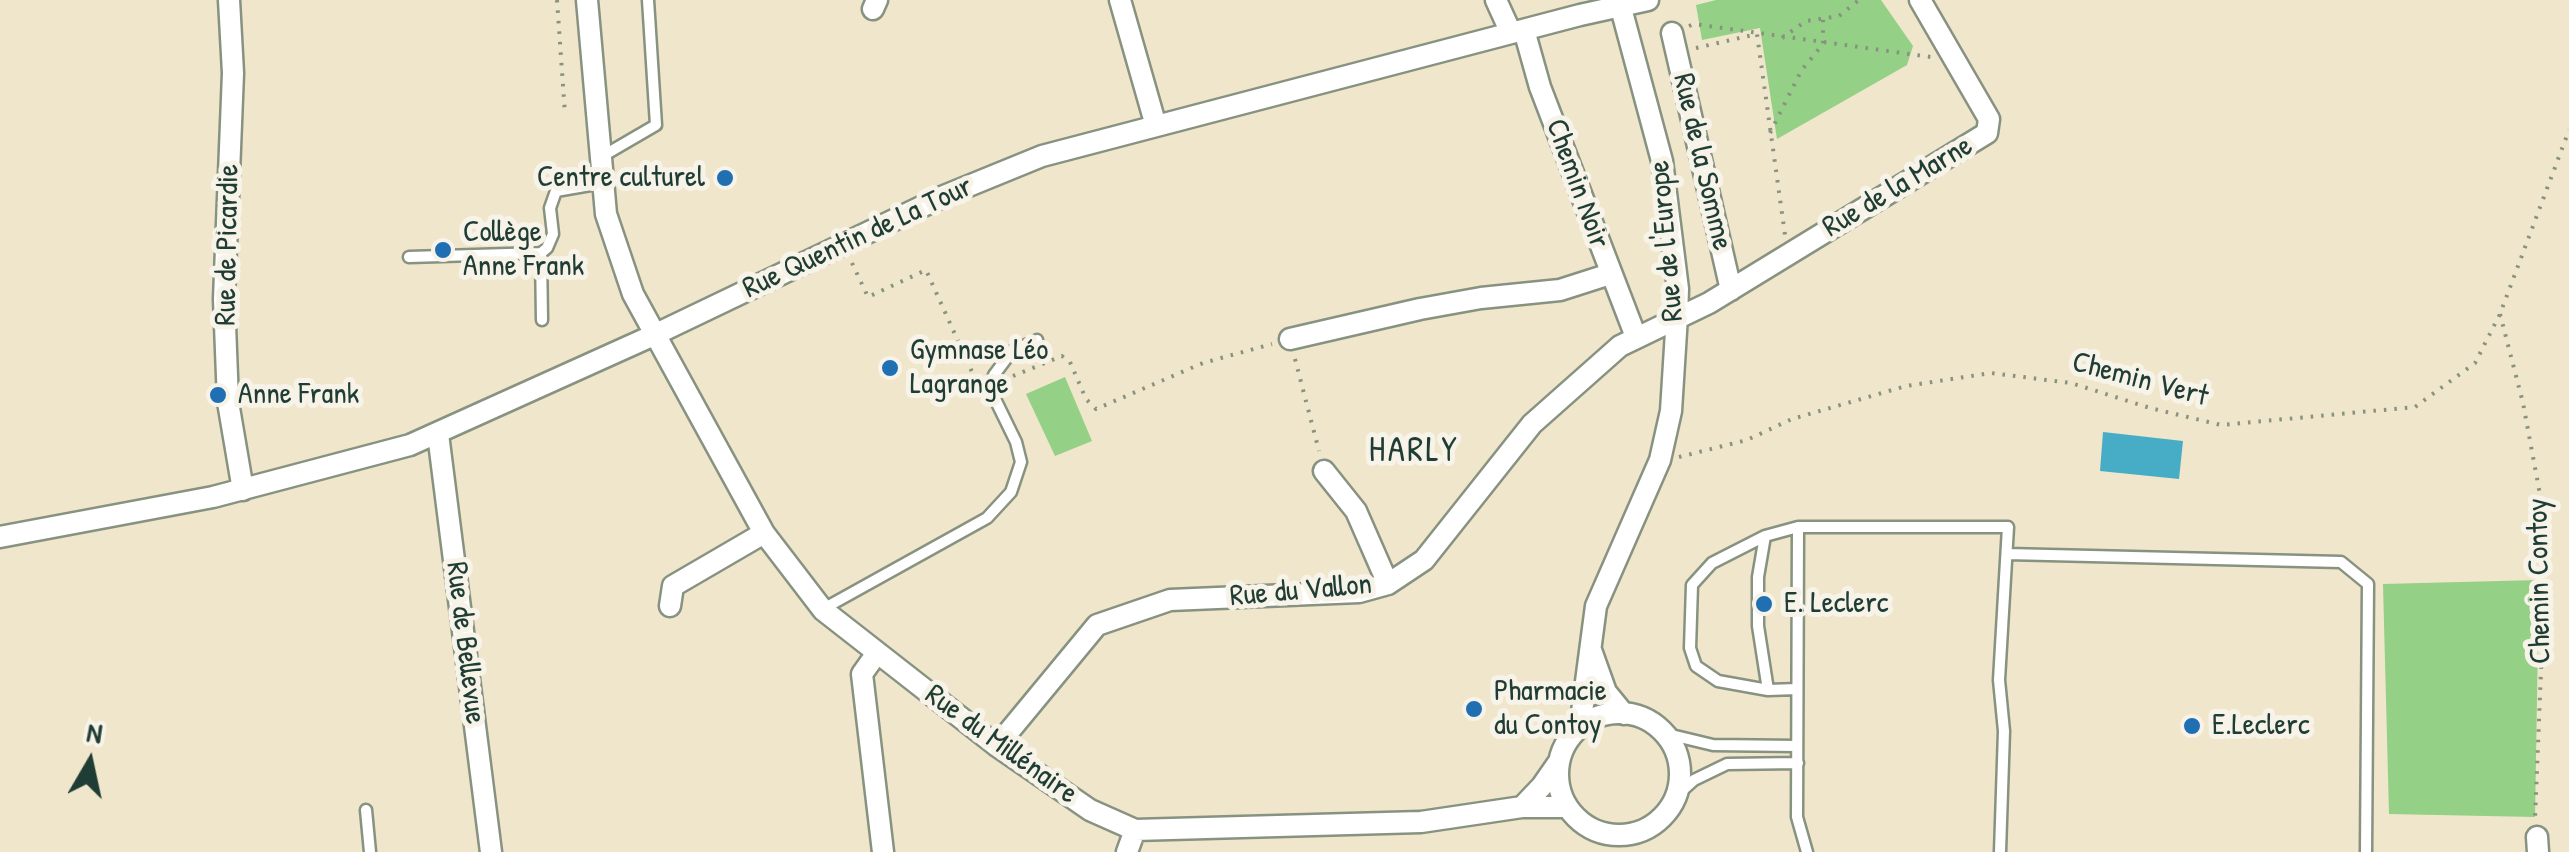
<!DOCTYPE html>
<meta charset="utf-8">
<style>
body{margin:0}
#map{position:relative;width:2569px;height:852px;overflow:hidden;background:#efe6cb;font-family:"Patrick Hand",sans-serif}
canvas{display:block}
.north{position:absolute;left:40px;top:712px;width:100px;height:100px;-webkit-text-stroke:8px #f7f3e8;paint-order:stroke;rotate:9deg;font-size:28px;font-weight:700;line-height:40px;text-align:center;color:#1f3d34}
.north::after{content:'';display:block;margin:auto;width:35px;height:45px;background:#1f3d34;clip-path:polygon(50% 0,100% 100%,50% 72%,0 100%)}
</style>
<div id="map">
<canvas width="2569" height="852"></canvas>
<div class="north">N</div>
</div>
<script>
const g = document.querySelector('canvas').getContext('2d');
g.lineJoin = 'round';
function paint(path, color) { g.fillStyle = color; g.fill(path, 'evenodd'); }
const toPath = rows => new Path2D(rows.map(r => 'M' + r).join(''));
function strokePath(path, color, width, dash) { g.strokeStyle = color; g.lineWidth = width; g.lineCap = dash ? 'butt' : 'round'; g.setLineDash(dash || []); g.stroke(path); }
function write(font, color, halo, rows, align = 'center') {
  g.font = font + ' "Patrick Hand",sans-serif'; g.lineWidth = 10; g.setLineDash([]); g.textBaseline = 'middle'; g.strokeStyle = halo; g.fillStyle = color; for (const [text, x, y, turn = 0] of rows) {
    g.save(); g.translate(x, y); g.rotate((+turn || 0) * Math.PI / 180); g.textAlign = isNaN(turn) ? turn : align; if (halo) g.strokeText(text, 0, 0); g.fillText(text, 0, 0); g.restore();
  }
}
paint(toPath([
 [1716,0,1881,0,1913,46,1907,65,1777,139,1760,28,1702,40,1696,5],
 [1065,377,1092,441,1055,456,1026,394],
 [2539,580,2535,817,2389,814,2383,584]
]), '#94d085');
paint(toPath([
 [2103,432,2183,441,2179,479,2100,471]
]), '#47adc6');
const service = toPath([
 [601,157,656,125,648,0],
 [541,253,542,320],
 [409,257,541,253,547,248,553,234,550,208,556,191,602,183],
 [1765,536,1758,577,1758,626,1768,690],
 [2007,554,2341,562,2368,584,2366,852],
 [823,609,987,518,1011,492,1021,462,1016,442,995,399,994,375,1012,351,1037,340],
 [1797,689,1768,690,1718,681,1696,666,1690,648,1692,585,1712,563,1765,536,1798,527],
 [1663,733,1713,745,1797,746],
 [1675,797,1694,780,1727,764,1798,763],
 [366,810,370,852],
 [1807,852,1797,817,1798,527,2008,527,1999,680,2004,731,2000,852]
]);
const minor = toPath([
 [229,0,233,73,224,299,228,402,243,490],
 [587,0,606,214,633,294,764,533,823,610,997,746,1090,810,1135,830,1421,822,1522,807,1567,807],
 [1120,0,1156,126],
 [1496,0,1511,33],
 [873,9,877,0],
 [1524,30,1540,87,1636,337],
 [1672,33,1731,290],
 [1290,339,1420,309,1481,298,1560,290,1610,274],
 [438,434,491,852],
 [1324,471,1356,511,1388,584],
 [0,537,213,497,410,445,654,335,944,196,1042,156,1580,15,1648,0],
 [670,606,673,586,764,533],
 [1591,650,1606,692,1624,714],
 [877,653,862,674,883,852],
 '1558 774a61 61 0 1 1 122 0a61 61 0 1 1-122 0Z',
 [1580,727,1596,606,1660,460,1671,411,1677,316,1678,289,1662,161,1621,8],
 [997,746,1097,625,1170,600,1359,592,1388,584,1424,560,1532,424,1620,346,1709,303,1987,133,1989,119,1920,0],
 [1522,807,1542,786,1558,763],
 [2537,837,2538,852],
 [1127,852,1135,830]
]);
strokePath(service, '#879280', 15);
strokePath(minor, '#879280', 25);
strokePath(toPath([
 [557,0,565,114],
 [1689,26,1694,24,1931,57],
 [1782,38,1806,21,1839,16,1859,0],
 [1696,48,1757,34,1785,235],
 [1770,133,1801,71,1823,44,1823,18],
 [852,263,868,297,926,270,977,383],
 [2500,314,2523,403,2541,500,2544,598,2535,819],
 [1295,359,1319,451],
 [1013,376,1062,356,1070,362,1086,399,1096,409,1203,363,1272,344],
 [1679,457,1747,440,1792,419,1906,386,1991,373,2071,383,2150,408,2221,425,2415,407,2475,363,2500,314,2569,130]
]), '#879280', 4, [2.5, 8]);
strokePath(service, '#fff', 10);
strokePath(minor, '#fff', 20);
for (const [x, y, r, color] of [
 [725,178,10,"#1f6fb2"],
 [443,250,10,"#1f6fb2"],
 [890,368,10,"#1f6fb2"],
 [218,395,10,"#1f6fb2"],
 [1764,604,10,"#1f6fb2"],
 [1474,709,10,"#1f6fb2"],
 [2192,726,10,"#1f6fb2"]
]) { const dot = new Path2D(); dot.arc(x, y, r, 0, 2 * Math.PI); g.fillStyle = color; g.fill(dot); strokePath(dot, '#f7f3e8', 4); }
write('30px', '#1f3d34', '#f7f3e8', [
 ["Rue de la Somme",1702,162,77],
 ["Chemin Noir",1577,184,70],
 ["Rue de la Marne",1898,187,-31],
 ["Rue Quentin de La Tour",858,238,-25],
 ["Rue de l'Europe",1667,241,-95],
 ["Rue de Picardie",228,245,-89],
 ["Chemin Vert",2140,380,15],
 ["Chemin Contoy",2540,581,-91],
 ["Rue du Vallon",1301,591,-5],
 ["Rue de Bellevue",465,643,83],
 ["Rue du Millénaire",1001,745,36]
]);
write('30px', '#1f3d34', '#f7f3e8', [
 ["Centre culturel",705,178,"right"],
 ["Collège",463,233],
 ["Anne Frank",463,267],
 ["Gymnase Léo",910,351],
 ["Lagrange",910,385],
 ["Anne Frank",238,395],
 ["E. Leclerc",1784,604],
 ["Pharmacie",1494,692],
 ["du Contoy",1494,726],
 ["E.Leclerc",2212,726]
], 'left');
g.letterSpacing = '2.5px';
write('35px', '#1f3d34', '#f7f3e8', [
 ["HARLY",1414,452]
]);
g.letterSpacing = '0px';
</script>
